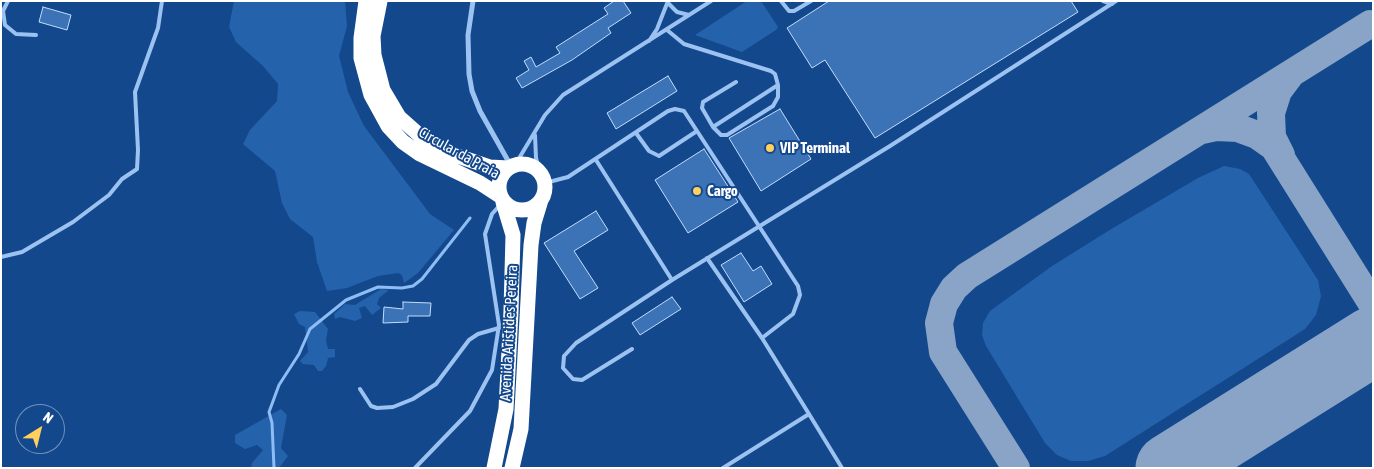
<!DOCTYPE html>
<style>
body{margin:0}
#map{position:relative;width:1374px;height:469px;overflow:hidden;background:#13488d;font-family:"Asap Condensed",sans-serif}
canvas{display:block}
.frame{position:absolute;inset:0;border:2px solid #fff;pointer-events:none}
.north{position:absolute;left:15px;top:404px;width:50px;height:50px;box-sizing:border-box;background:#13488d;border:1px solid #7191bb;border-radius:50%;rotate:36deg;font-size:14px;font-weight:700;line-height:20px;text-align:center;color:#fff}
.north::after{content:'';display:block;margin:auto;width:18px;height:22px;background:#ffd05b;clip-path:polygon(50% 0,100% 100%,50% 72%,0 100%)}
</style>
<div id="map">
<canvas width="1374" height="469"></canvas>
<div class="frame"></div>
<div class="north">N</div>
</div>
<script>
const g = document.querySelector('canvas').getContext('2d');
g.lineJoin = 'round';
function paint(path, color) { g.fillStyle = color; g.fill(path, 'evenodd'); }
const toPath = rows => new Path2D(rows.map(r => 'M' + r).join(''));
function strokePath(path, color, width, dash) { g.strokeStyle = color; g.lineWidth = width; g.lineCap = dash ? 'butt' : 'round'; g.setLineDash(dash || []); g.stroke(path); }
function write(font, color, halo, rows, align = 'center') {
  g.font = font + ' "Asap Condensed",sans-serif'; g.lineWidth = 4; g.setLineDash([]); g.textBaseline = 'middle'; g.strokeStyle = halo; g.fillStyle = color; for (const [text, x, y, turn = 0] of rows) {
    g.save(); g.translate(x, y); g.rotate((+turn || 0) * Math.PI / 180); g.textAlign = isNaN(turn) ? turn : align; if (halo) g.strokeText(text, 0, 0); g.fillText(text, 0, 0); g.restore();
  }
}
paint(toPath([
 [234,1,345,1,347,26,339,56,348,92,364,126,430,214,454,230,418,273,404,283,402,275,398,273,378,276,347,288,327,291,317,262,313,237,290,219,282,203,275,171,243,144,250,130,277,101,278,84,263,66,236,42,229,27],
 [747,1,761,1,778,27,776,30,742,52,695,35],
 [1224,166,1240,169,1249,174,1318,280,1321,296,1316,315,1305,329,1105,456,1088,461,1071,461,1057,455,1045,443,986,346,982,335,983,323,990,311,1052,266,1113,228,1198,178],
 [381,289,389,290,379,298,377,304,381,308,372,315,365,306,359,308,362,318,355,321,340,317,335,319,334,314,345,304,355,305],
 [300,311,315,312,328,329,326,341,328,349,335,349,335,357,328,358,326,366,322,371,318,371,314,365,303,364,300,361,308,352,305,327,299,324,294,314],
 [281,409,287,415,281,448,288,456,279,468,251,468,252,463,263,450,257,445,245,449,235,443,235,435]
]), '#2562ac');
strokePath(toPath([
 [274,468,272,423,269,412,279,385,299,354,310,329,346,300,378,287,402,288,413,286,422,279,470,218]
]), '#8dbdf4', 3);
strokePath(toPath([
 [1202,130,1216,127,1238,128,1257,135,1274,147,1373,305],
 [1281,155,1272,137,1271,113,1278,91,1290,75],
 [1016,468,943,352,939,323,944,304,954,288,967,276,1370,24]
]), '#89a4c6', 28);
strokePath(toPath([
 [1170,468,1373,341]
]), '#89a4c6', 69);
const building = toPath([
 [614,1,623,1,631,13,608,28,611,33,572,60,522,88,516,78,529,70,524,61,531,57,536,67,560,53,556,47,608,14,604,8,614,1],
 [829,1,1071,1,1078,12,875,138,825,60,812,68,787,28,829,1],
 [43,7,71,15,67,30,39,22,43,7],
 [668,76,677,91,616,129,607,113,668,76],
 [780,109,811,159,761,191,729,138,780,109],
 [704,149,738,202,688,233,655,180,704,149],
 [596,211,608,230,574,251,598,288,580,299,544,243,596,211],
 [741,253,753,271,761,266,772,284,744,302,721,265,741,253],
 [672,297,681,309,640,335,632,323,672,297],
 [403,302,431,303,430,316,408,316,408,322,383,323,384,307,403,309,403,302]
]);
paint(building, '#3c72b6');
strokePath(building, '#c2ddfc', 1);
strokePath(toPath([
 [8,1,3,11,5,25,16,34,36,35],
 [781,1,789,11,794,11,811,1],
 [1103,1,1112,4],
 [668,3,677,12,689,15],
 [667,30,684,44,771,71,775,74,778,85,778,97,773,106,727,135,721,135,713,127,778,85],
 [649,41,657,29,668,1],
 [713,127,702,108,703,102,736,82],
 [636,133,649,151,659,156,697,131],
 [535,135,536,158,540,173],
 [596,160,672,280],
 [515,165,545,115,563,95,711,1],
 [545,183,568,177,668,111,675,109,684,111,798,286,800,295,793,314,762,338],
 [1,257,22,252,73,222,109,195,122,179,137,169,138,150,135,92,158,28,162,1],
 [707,258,762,338,809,414],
 [632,349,582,380,573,379,563,368,564,356,576,343,672,280,890,146,1116,1],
 [360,389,371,406,377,408,393,407,413,399,436,384,469,340,478,334,499,328],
 [415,468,470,411,492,370,499,325,485,234,492,214,500,205],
 [723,468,809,414,842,468]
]), '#9cc2f1', 4);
strokePath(toPath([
 [473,1,468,35,469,74,472,91,480,111,511,166]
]), '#9cc2f1', 5);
strokePath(toPath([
 [366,1,361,38,361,58,371,95,388,126,403,142,420,154,480,183,500,196],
 [380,1,373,36,374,55,383,90,399,117,426,141,446,152,490,167,508,168],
 '499 187a23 23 0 1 1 46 0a23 23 0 1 1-46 0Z',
 [494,468,506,409,511,311,513,235,503,202],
 [512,468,521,429,531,245,534,223,541,200]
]), '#fff', 15);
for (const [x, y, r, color] of [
 [770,148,5,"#ffd05b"],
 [697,191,5,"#ffd05b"]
]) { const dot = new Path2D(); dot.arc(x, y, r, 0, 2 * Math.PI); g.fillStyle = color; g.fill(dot); strokePath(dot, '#13488d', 2); }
write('bold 15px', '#fff', '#13488d', [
 ["VIP Terminal",780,148],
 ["Cargo",707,191]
], 'left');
write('15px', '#fff', '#13488d', [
 ["Circular da Praia",459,153,29],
 ["Avenida Aristides Pereira",509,333,-87]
]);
</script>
